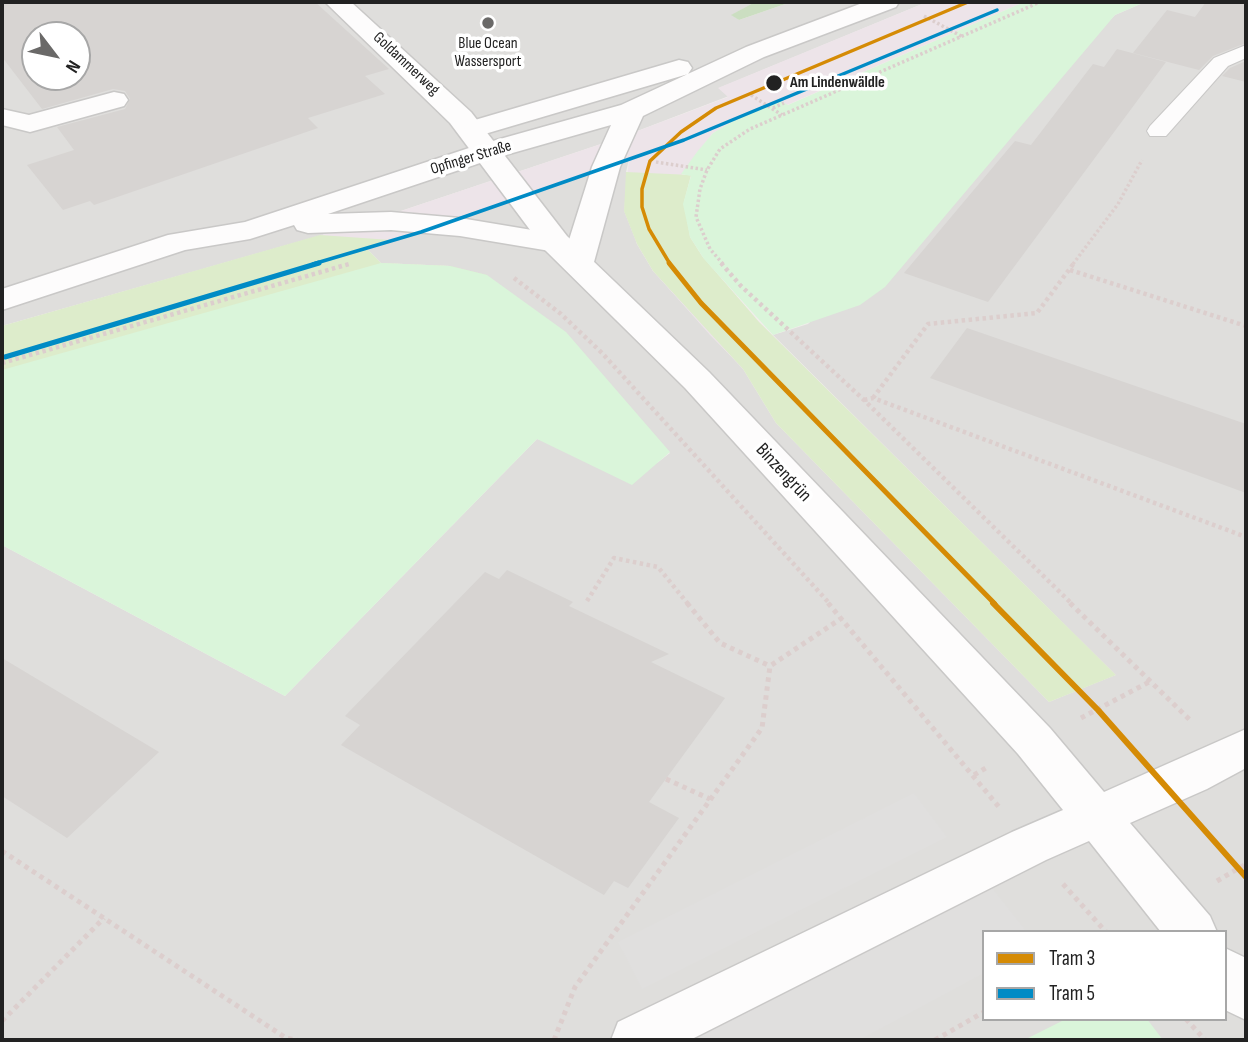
<!DOCTYPE html>
<meta charset="utf-8">
<style>
body{margin:0}
#map{position:relative;width:1248px;height:1042px;overflow:hidden;background:#f0eeeb;font-family:"Sofia Sans Condensed",sans-serif}
canvas{display:block}
.frame{position:absolute;inset:0;border:4px solid #222;pointer-events:none}
.legend{position:absolute;left:982px;top:930px;width:245px;height:91px;box-sizing:border-box;background:#fff;border:2px solid #a7a7a7;margin:0;padding:9px 12px;list-style:none;font-size:21px;color:#222}
.legend li{display:flex;align-items:center;gap:14px;height:35px}
.legend b{width:35px;border:2px solid #a7a7a7}
.north{position:absolute;left:21px;top:21px;width:70px;height:70px;box-sizing:border-box;background:#fff;border:2px solid #a7a7a7;border-radius:50%;rotate:122deg;font-size:19px;font-weight:700;line-height:28px;text-align:center;color:#222}
.north::after{content:'';display:block;margin:auto;width:24px;height:32px;background:#6a6968;clip-path:polygon(50% 0,100% 100%,50% 72%,0 100%)}
</style>
<div id="map">
<canvas width="1248" height="1042"></canvas>
<div class="frame"></div>
<ul class="legend">
<li><b style="height:9px;background:#d58b05"></b>Tram 3</li>
<li><b style="height:9px;background:#008bc5"></b>Tram 5</li>
</ul>
<div class="north">N</div>
</div>
<script>
const g = document.querySelector('canvas').getContext('2d');
g.lineJoin = 'round';
function paint(path, color) { g.fillStyle = color; g.fill(path, 'evenodd'); }
const toPath = rows => new Path2D(rows.map(r => 'M' + r).join(''));
function strokePath(path, color, width, dash) { g.strokeStyle = color; g.lineWidth = width; g.lineCap = dash ? 'butt' : 'round'; g.setLineDash(dash || []); g.stroke(path); }
function write(font, color, halo, rows, align = 'center') {
  g.font = font + ' "Sofia Sans Condensed",sans-serif'; g.lineWidth = 7; g.setLineDash([]); g.textBaseline = 'middle'; g.strokeStyle = halo; g.fillStyle = color; for (const [text, x, y, turn = 0] of rows) {
    g.save(); g.translate(x, y); g.rotate((+turn || 0) * Math.PI / 180); g.textAlign = isNaN(turn) ? turn : align; if (halo) g.strokeText(text, 0, 0); g.fillText(text, 0, 0); g.restore();
  }
}
paint(toPath([
 [2,2,755,2,732,15,739,20,791,2,927,2,719,88,729,96,619,138,368,222,2,326],
 [35,35,77,35,77,77,35,77],
 [1145,2,1246,2,1246,1040,2,1040,2,545,285,696,537,439,657,463,670,453,450,266,381,263,366,248,629,159,626,172,637,244,653,271,743,369,776,423,1049,702,1115,675,773,335,808,324,1115,15],
 [984,932,1225,932,1225,1019,984,1019]
]), '#dfdedc');
paint(toPath([
 [927,2,1024,2,787,105,778,100,742,116,713,133,682,173,684,204,690,237,702,256,759,322,1116,675,1062,696,710,335,653,271,637,244,624,211,629,159,391,240,2,356,2,326,368,222,619,138,728,97,718,88]
]), '#ede4e9');
paint(toPath([
 [626,172,691,175,684,202,690,237,702,256,759,322,1116,675,1049,702,776,423,743,369,653,271,637,244,624,211],
 [320,235,391,240,366,248,381,263,450,266,487,275,588,403,2,431,2,326]
]), '#ddeccb');
paint(toPath([
 [755,2,791,2,739,20,731,15]
]), '#cbdec1');
paint(toPath([
 [1024,2,1145,2,1115,15,885,287,860,305,773,335,704,259,690,237,683,204,691,176,681,174,697,152,713,133,742,116,779,100,788,105],
 [381,263,450,266,487,275,566,332,670,452,632,485,537,439,285,696,2,545,2,370],
 [1066,1019,1147,1019,1163,1040,1024,1040]
]), '#daf5da');
paint(toPath([
 [914,793,947,837,642,989,618,942],
 [990,885,1027,932,984,932,984,973,859,1040,676,1040]
]), '#e0dfde');
paint(toPath([
 [2,2,315,2,389,69,365,76,385,94,308,118,318,128,94,205,90,201,63,210,27,165,74,150,57,127,125,109,130,99,125,91,113,89,42,109,2,57],
 [35,35,77,35,77,77,35,77],
 [1206,2,1246,2,1246,43,1213,56,1199,70,1133,53,1167,10,1195,17],
 [1117,49,1166,62,988,302,904,273,1015,141,1031,145,1093,64,1104,67],
 [1246,61,1246,82,1222,76,1230,68],
 [967,328,1246,424,1246,493,930,378],
 [507,570,573,602,569,606,669,654,651,662,725,698,649,802,679,818,628,888,614,881,604,895,341,745,360,725,345,716,485,572,499,579],
 [2,658,159,752,67,838,2,796]
]), '#d7d4d2');
const service = toPath([
 [1246,45,1246,58,1228,66,1166,136,1150,136,1147,131,1150,126,1214,58,1246,45]
]);
const minor = toPath([
 [325,2,351,2,471,112,567,236,709,372,1050,728,1104,792,1246,729,1246,768,1207,789,1130,823,1210,916,1217,932,1161,932,1089,841,1046,860,690,1040,611,1040,618,1022,1012,832,1063,810,1018,754,685,388,545,250,450,123,325,2],
 [114,92,124,94,128,100,124,106,30,132,2,125,2,109,29,115,114,92],
 [1225,948,1246,958,1246,1020,1225,1010,1225,948]
]);
const tertiary = toPath([
 [865,2,899,2,896,7,764,57,643,116,620,167,594,262,589,269,578,271,567,269,562,262,566,250,556,252,460,236,391,230,308,233,297,230,294,225,250,239,185,250,2,310,2,289,168,235,245,222,475,146,621,105,746,47,865,2],
 [611,125,592,167,569,240,556,234,460,218,391,212,328,214,495,158,611,125],
 [679,60,688,62,692,68,688,74,478,136,468,134,464,128,468,122,679,60]
]);
strokePath(service, '#c9c8c7', 2);
strokePath(minor, '#c9c8c7', 3);
strokePath(tertiary, '#c9c8c7', 3);
strokePath(toPath([
 [924,16,963,37],
 [751,95,782,115],
 [773,108,784,103],
 [656,162,707,170],
 [723,264,710,249,696,217,700,189,707,170,720,149,750,129,1040,2],
 [1073,264,1118,204,1142,160]
]), '#dccecd', 3.5, [2.5, 2.5]);
strokePath(toPath([
 [721,263,741,286,864,400,1072,604],
 [1070,270,1246,326],
 [514,278,561,314,602,353,830,604],
 [2,363,349,264],
 [873,398,928,324,1037,313,1074,263],
 [864,400,873,398,1246,537],
 [587,601,614,558,658,567,688,604]
]), '#dccecd', 4.5, [3.5, 3.5]);
strokePath(toPath([
 [687,603,720,643,770,666],
 [828,603,999,807],
 [1070,603,1191,721],
 [1081,718,1151,681],
 [974,775,989,766],
 [666,779,710,799],
 [2,851,286,1038,297,1040],
 [1217,881,1246,864],
 [1063,884,1106,932],
 [1186,1019,1205,1040],
 [2,1021,104,918],
 [554,1040,575,987,762,728,770,666,842,618],
 [935,1040,984,1012]
]), '#dccecd', 5, [4.5, 4.5]);
paint(service, '#fdfcfc');
paint(minor, '#fdfcfc');
paint(tertiary, '#fdfcfc');
strokePath(toPath([
 [670,264,649,229,642,207,642,189,650,161,681,132,716,108,968,2]
]), '#d58b05', 3.5);
strokePath(toPath([
 [669,263,701,303,995,604]
]), '#d58b05', 5);
strokePath(toPath([
 [993,603,1098,710,1246,877]
]), '#d58b05', 6);
strokePath(toPath([
 [313,264,421,232,684,140,997,10]
]), '#008bc5', 3.5);
strokePath(toPath([
 [5,357,319,263]
]), '#008bc5', 5);
for (const [x, y, r, color] of [
 [488,23,7,"#6a6968"],
 [774,83,9,"#222"]
]) { const dot = new Path2D(); dot.arc(x, y, r, 0, 2 * Math.PI); g.fillStyle = color; g.fill(dot); strokePath(dot, '#fff', 2.5); }
write('16px', '#222', '#fff', [
 ["Blue Ocean",488,44],
 ["Wassersport",488,62]
]);
write('16px', '#222', '#fff', [
 ["Goldammerweg",406,64,43],
 ["Opfinger Straße",471,158,-17]
]);
write('bold 16px', '#222', '#fff', [
 ["Am Lindenwäldle",790,83]
], 'left');
write('19px', '#222', '#fff', [
 ["Binzengrün",783,473,47]
]);
</script>
